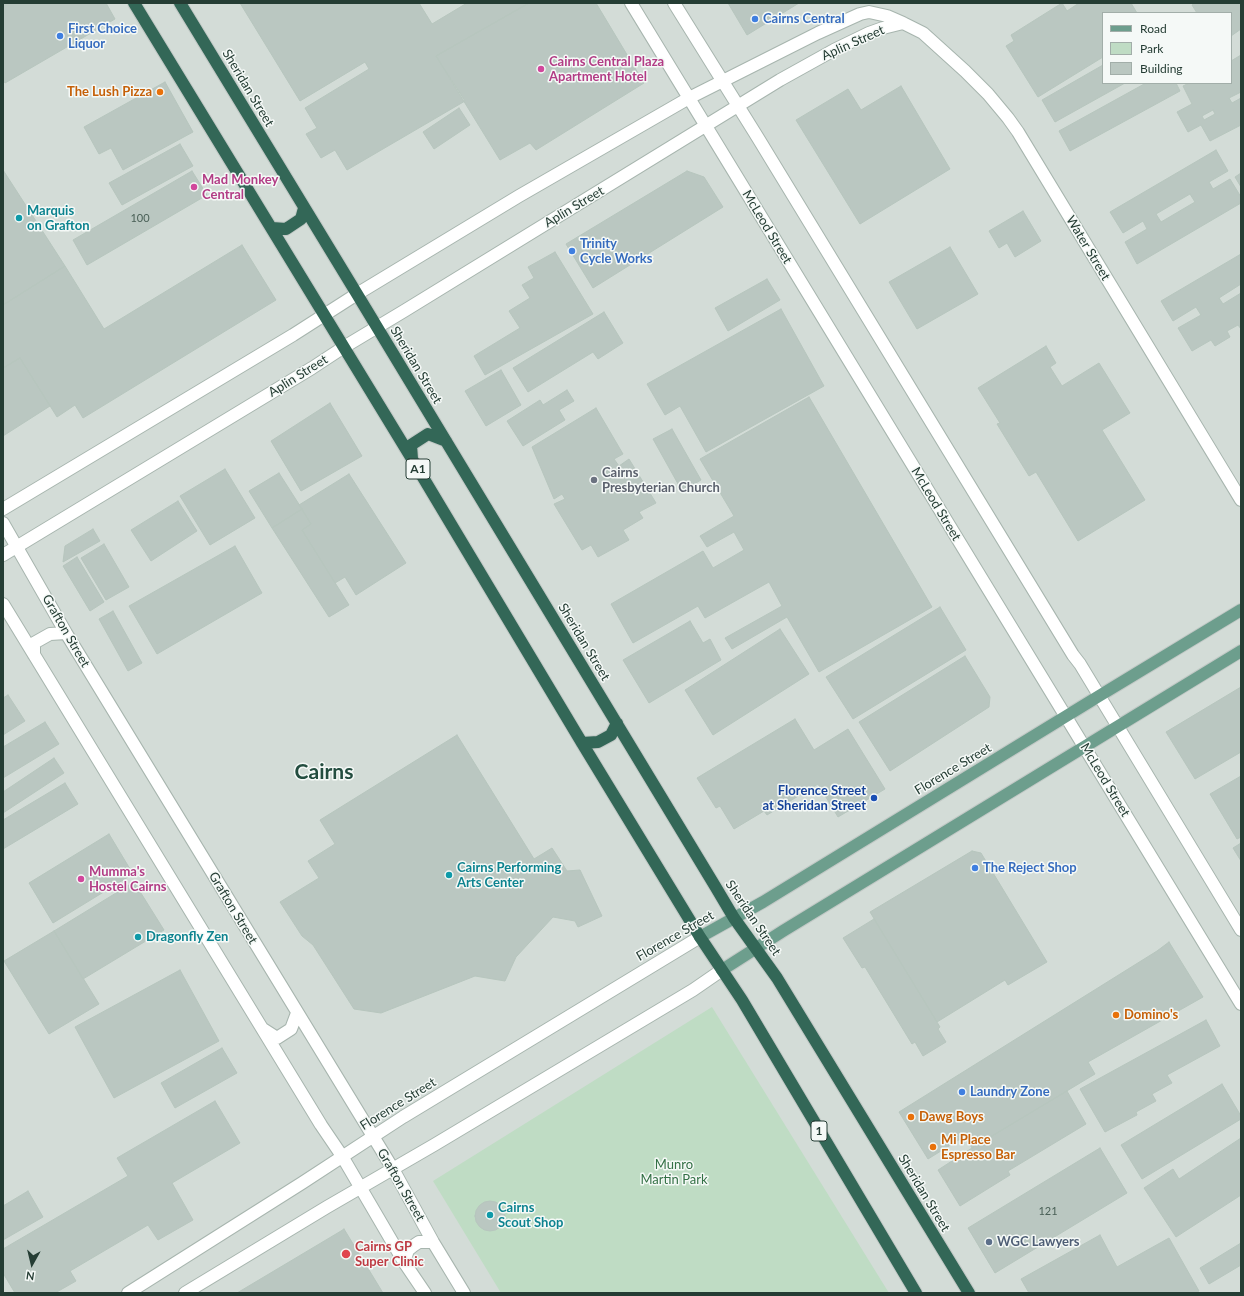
<!DOCTYPE html>
<style>
body{margin:0}
#map{position:relative;width:1244px;height:1296px;overflow:hidden;background:#e4ede8;font-family:Lato,sans-serif}
canvas{display:block}
.frame{position:absolute;inset:0;border:4px solid #253d34;pointer-events:none}
.legend{position:absolute;left:1102px;top:12px;width:130px;height:72px;box-sizing:border-box;background:#f5f9f7;border:1px solid #a2aea9;margin:0;padding:5px 7px;list-style:none;font-size:12px;color:#253d34}
.legend li{display:flex;align-items:center;gap:8px;height:20px}
.legend b{width:20px;border:1px solid #a2aea9}
.north{position:absolute;left:12px;top:1244px;width:40px;height:40px;-webkit-text-stroke:3px #f5f9f7;paint-order:stroke;rotate:188deg;font-size:11px;font-weight:700;line-height:16px;text-align:center;color:#253d34}
.north::after{content:'';display:block;margin:auto;width:14px;height:18px;background:#253d34;clip-path:polygon(50% 0,100% 100%,50% 72%,0 100%)}
</style>
<div id="map">
<canvas width="1244" height="1296"></canvas>
<div class="frame"></div>
<ul class="legend">
<li><b style="height:5px;background:#6d9e8d"></b>Road</li>
<li><b style="height:11px;background:#bfdcc4"></b>Park</li>
<li><b style="height:11px;background:#bac7c1"></b>Building</li>
</ul>
<div class="north">N</div>
</div>
<script>
const g = document.querySelector('canvas').getContext('2d');
g.lineJoin = 'round';
function paint(path, color) { g.fillStyle = color; g.fill(path, 'evenodd'); }
const toPath = rows => new Path2D(rows.map(r => 'M' + r).join(''));
function strokePath(path, color, width, dash) { g.strokeStyle = color; g.lineWidth = width; g.lineCap = dash ? 'butt' : 'round'; g.setLineDash(dash || []); g.stroke(path); }
function write(font, color, halo, rows, align = 'center') {
  g.font = font + ' Lato,sans-serif'; g.lineWidth = 3; g.setLineDash([]); g.textBaseline = 'middle'; g.strokeStyle = halo; g.fillStyle = color; for (const [text, x, y, turn = 0] of rows) {
    g.save(); g.translate(x, y); g.rotate((+turn || 0) * Math.PI / 180); g.textAlign = isNaN(turn) ? turn : align; if (halo) g.strokeText(text, 0, 0); g.fillText(text, 0, 0); g.restore();
  }
}
paint(toPath([
 [3,3,1241,3,1241,1293,3,1293],
 [1103,13,1231,13,1231,83,1103,83]
]), '#d3dcd7');
paint(toPath([
 [712,1007,889,1293,501,1293,433,1181]
]), '#bfdcc4');
const building = toPath([
 [3,3,106,3,115,19,5,83,3,80,3,3],
 [240,3,419,3,432,24,467,3,529,3,436,56,465,101,347,170,335,150,321,158,306,134,317,128,305,108,369,69,365,62,300,101,240,3],
 [529,3,596,3,644,83,536,150,530,143,500,160,436,56,529,3],
 [728,3,799,3,747,35,728,3],
 [1062,3,1067,11,1079,3,1131,3,1137,13,1103,13,1103,57,1038,97,1006,46,1014,41,1011,35,1062,3],
 [1195,3,1241,3,1241,29,1231,36,1231,13,1197,13,1192,5,1195,3],
 [1241,55,1241,92,1229,98,1232,103,1241,98,1241,125,1210,141,1201,125,1188,132,1177,112,1192,104,1183,86,1189,83,1231,83,1231,61,1241,55],
 [1213,110,1215,114,1204,120,1202,116,1213,110],
 [1103,65,1103,83,1125,83,1055,122,1042,100,1103,65],
 [165,82,193,132,123,170,111,148,99,154,84,127,165,82],
 [1146,83,1176,83,1180,91,1070,151,1059,131,1146,83],
 [901,86,950,169,860,224,796,120,848,89,861,110,901,86],
 [459,108,470,125,434,149,423,132,459,108],
 [180,144,193,166,122,205,109,183,180,144],
 [1216,150,1228,171,1209,182,1213,189,1230,179,1241,197,1241,203,1137,264,1125,242,1147,229,1143,221,1123,233,1110,212,1216,150],
 [1190,194,1195,202,1161,222,1156,214,1190,194],
 [3,170,65,266,3,305,3,170],
 [192,171,207,195,87,265,73,240,192,171],
 [687,171,704,177,723,207,593,288,566,244,687,171],
 [1241,173,1241,187,1235,177,1241,173],
 [1023,211,1041,241,1015,257,1007,243,999,248,989,231,1023,211],
 [242,245,276,300,83,418,75,405,57,417,20,358,3,368,3,305,65,266,104,329,242,245],
 [950,247,978,294,917,329,889,282,950,247],
 [555,252,593,314,485,375,474,356,520,328,509,311,530,298,522,285,534,278,528,267,555,252],
 [1241,254,1241,284,1219,298,1223,304,1241,293,1241,329,1238,325,1227,331,1230,337,1215,346,1211,340,1192,351,1178,328,1201,315,1196,307,1173,321,1161,301,1241,254],
 [767,279,780,300,728,331,715,308,767,279],
 [781,309,824,386,706,452,680,406,665,415,647,384,781,309],
 [604,312,623,343,598,359,593,352,528,392,513,368,604,312],
 [1046,346,1056,363,1050,367,1062,386,1099,363,1130,413,1102,430,1145,500,1078,541,1036,472,1029,476,997,424,1000,423,978,388,1046,346],
 [20,358,50,406,3,436,3,368,20,358],
 [501,370,521,405,486,426,465,391,501,370],
 [567,390,574,401,559,410,565,420,523,446,507,421,540,400,543,405,567,390],
 [809,397,932,607,819,672,787,617,732,649,725,638,782,606,769,582,705,618,698,606,633,643,611,604,703,551,713,568,744,550,734,532,707,547,700,536,734,516,700,459,809,397],
 [330,403,362,456,301,491,271,441,330,403],
 [596,408,623,454,614,459,619,466,629,459,656,503,639,512,643,518,623,530,629,540,598,557,591,545,582,550,554,504,565,499,562,494,554,499,532,447,596,408],
 [672,429,701,480,682,491,653,439,672,429],
 [225,469,255,518,210,545,180,496,225,469],
 [279,473,302,509,272,528,249,491,279,473],
 [349,474,406,563,356,595,345,577,335,583,302,530,311,524,299,505,349,474],
 [178,501,197,531,151,561,131,530,178,501],
 [302,509,311,524,302,530,349,605,329,617,272,528,302,509],
 [93,529,100,541,63,562,65,546,93,529],
 [104,544,129,587,106,600,81,558,104,544],
 [235,546,262,593,157,654,129,606,235,546],
 [77,557,104,602,90,611,63,566,77,557],
 [940,607,966,650,853,719,826,677,940,607],
 [113,611,142,663,128,671,99,619,113,611],
 [690,621,703,643,710,639,721,660,649,703,623,660,690,621],
 [780,629,809,674,713,735,685,690,780,629],
 [965,656,990,697,989,707,890,771,859,722,965,656],
 [1241,687,1241,752,1195,779,1166,732,1241,687],
 [8,695,25,721,3,735,3,698,8,695],
 [795,719,814,750,848,729,885,789,838,817,818,784,767,815,764,811,734,829,720,806,716,808,697,778,795,719],
 [45,722,59,744,3,778,3,747,45,722],
 [457,735,534,859,552,848,567,871,580,870,602,916,578,927,575,921,553,917,516,957,505,981,475,976,381,1013,354,1009,313,945,302,936,280,902,319,878,308,861,335,844,320,820,457,735],
 [54,758,64,773,3,813,3,792,54,758],
 [1241,776,1241,837,1237,839,1210,794,1241,776],
 [65,783,78,804,3,849,3,820,65,783],
 [109,834,133,874,53,923,29,883,109,834],
 [1241,843,1241,861,1233,848,1241,843],
 [972,851,981,853,1047,962,1008,985,1005,980,937,1022,870,912,972,851],
 [134,882,164,930,83,979,54,931,134,882],
 [874,919,940,1027,938,1029,946,1042,923,1056,915,1042,912,1044,865,967,862,968,843,938,874,919],
 [54,931,99,1004,49,1034,4,961,54,931],
 [1169,942,1203,997,1088,1062,1095,1074,972,1148,965,1136,928,1159,899,1112,1157,951,1169,942],
 [180,970,219,1041,114,1098,75,1027,180,970],
 [1206,1020,1220,1046,1167,1075,1172,1083,1152,1094,1156,1101,1136,1112,1137,1115,1105,1132,1080,1089,1206,1020],
 [222,1048,237,1073,175,1108,161,1083,222,1048],
 [1222,1084,1241,1116,1241,1119,1142,1179,1121,1145,1222,1084],
 [1067,1091,1086,1124,1008,1171,1010,1175,960,1206,938,1170,972,1148,1067,1091],
 [215,1101,240,1143,172,1183,193,1220,158,1240,148,1225,70,1271,76,1281,55,1293,15,1293,3,1273,3,1249,128,1176,117,1158,215,1101],
 [1241,1138,1241,1195,1176,1237,1144,1188,1173,1169,1179,1179,1241,1138],
 [1100,1148,1127,1193,995,1273,968,1228,1100,1148],
 [28,1191,43,1217,3,1240,3,1206,28,1191],
 '475 1216a15 15 0 1 1 30 0a15 15 0 1 1-30 0Z',
 [344,1229,383,1293,237,1293,341,1231,344,1229],
 [1100,1235,1117,1267,1169,1238,1199,1291,1195,1293,1029,1293,1021,1279,1100,1235],
 [1241,1243,1241,1265,1209,1284,1200,1268,1241,1243]
]);
paint(building, '#bac7c1');
strokePath(building, '#b7c6be', 1);
const minor = toPath([
 [631,3,1241,1004],
 [674,3,758,138,1073,655,1080,664,1241,930],
 [3,509,293,335,357,294,519,196,689,98,818,33,860,14,869,12,887,16,903,23,923,33,965,71,988,94,1008,118,1018,132,1241,500],
 [3,523,66,633,393,1169,433,1242,464,1293],
 [3,555,312,368,344,347,404,311,780,80,834,50,869,33,883,28,903,23],
 [3,604,321,1125,342,1156,404,1262,425,1293],
 [34,655,34,643,50,634,66,633],
 [263,1029,277,1038,291,1029,297,1013],
 [404,1262,408,1250,413,1246,419,1242,433,1242],
 [128,1293,302,1183,403,1117,700,937],
 [185,1293,327,1207,434,1145,693,990,722,970]
]);
const major = toPath([
 [700,937,763,902,1099,696,1241,610],
 [722,970,783,931,1241,651]
]);
const highway = toPath([
 [134,3,412,459,582,743,700,937,742,1000,916,1293],
 [180,3,357,294,715,886,734,918,777,978,969,1293],
 [272,228,286,229,301,219,304,208],
 [412,459,411,445,428,434,446,441],
 [582,743,598,742,611,735,617,723]
]);
strokePath(minor, '#a7b5ae', 14);
strokePath(major, '#c2c9c6', 14);
strokePath(highway, '#c2c9c6', 14);
strokePath(minor, '#fff', 12);
strokePath(major, '#6d9e8d', 12);
strokePath(highway, '#336757', 12);
for (const [x, y, r, color] of [
 [755,19,4,"#3f7fe0"],
 [60,36,4,"#3f7fe0"],
 [541,69,4,"#d1479c"],
 [160,92,4,"#e8710a"],
 [194,187,4,"#d1479c"],
 [19,218,4,"#0f9aa8"],
 [572,251,4,"#3f7fe0"],
 [594,480,4,"#6b7280"],
 [874,798,4,"#1a4fb4"],
 [975,868,4,"#3f7fe0"],
 [449,875,4,"#0f9aa8"],
 [81,879,4,"#d1479c"],
 [138,937,4,"#0f9aa8"],
 [1116,1015,4,"#e8710a"],
 [962,1092,4,"#3f7fe0"],
 [911,1117,4,"#e8710a"],
 [933,1147,4,"#e8710a"],
 [490,1215,4,"#0f9aa8"],
 [989,1242,4,"#5c6f8a"],
 [346,1254,5,"#e0444e"]
]) { const dot = new Path2D(); dot.arc(x, y, r, 0, 2 * Math.PI); g.fillStyle = color; g.fill(dot); strokePath(dot, '#f5f9f7', 1.5); }
write('11px', '#4a6057', null, [
 ["100",140,218],
 ["121",1048,1211]
]);
for (const [x, y, w] of [
 [418,469,24],
 [819,1131,16]
]) { const box = new Path2D(); box.roundRect(x - w / 2, y - 10, w, 20, 3); g.fillStyle = '#f5f9f7'; g.fill(box); strokePath(box, '#253d34', 1); }
write('bold 12px', '#253d34', null, [
 ["A1",418,469],
 ["1",819,1131]
]);
write('bold 13px', '#366cbe', '#f5f9f7', [
 ["Cairns Central",763,19],
 ["First Choice",68,29],
 ["Liquor",68,44],
 ["Trinity",580,244],
 ["Cycle Works",580,259],
 ["The Reject Shop",983,868],
 ["Laundry Zone",970,1092]
], 'left');
write('13px', '#253d34', '#f5f9f7', [
 ["Aplin Street",853,43,-24],
 ["Sheridan Street",248,88,59],
 ["Aplin Street",574,207,-31],
 ["McLeod Street",767,227,59],
 ["Water Street",1088,248,59],
 ["Sheridan Street",416,365,59],
 ["Aplin Street",298,376,-32],
 ["McLeod Street",936,504,59],
 ["Grafton Street",66,631,60],
 ["Sheridan Street",584,642,59],
 ["Florence Street",953,769,-31],
 ["McLeod Street",1105,780,59],
 ["Grafton Street",233,908,59],
 ["Sheridan Street",753,918,56],
 ["Florence Street",675,936,-30],
 ["Florence Street",398,1104,-32],
 ["Grafton Street",401,1185,60],
 ["Sheridan Street",924,1193,59]
]);
write('bold 13px', '#b23c85', '#f5f9f7', [
 ["Cairns Central Plaza",549,62],
 ["Apartment Hotel",549,77],
 ["Mad Monkey",202,180],
 ["Central",202,195],
 ["Mumma's",89,872],
 ["Hostel Cairns",89,887]
], 'left');
write('bold 13px', '#c56008', '#f5f9f7', [
 ["The Lush Pizza",152,92,"right"],
 ["Domino's",1124,1015],
 ["Dawg Boys",919,1117],
 ["Mi Place",941,1140],
 ["Espresso Bar",941,1155]
], 'left');
write('bold 13px', '#0d838f', '#f5f9f7', [
 ["Marquis",27,211],
 ["on Grafton",27,226],
 ["Cairns Performing",457,868],
 ["Arts Center",457,883],
 ["Dragonfly Zen",146,937],
 ["Cairns",498,1208],
 ["Scout Shop",498,1223]
], 'left');
write('bold 13px', '#5b616d', '#f5f9f7', [
 ["Cairns",602,473],
 ["Presbyterian Church",602,488]
], 'left');
write('bold 13px', '#164399', '#f5f9f7', [
 ["Florence Street",866,791],
 ["at Sheridan Street",866,806]
], 'right');
write('13px', '#337045', '#f5f9f7', [
 ["Munro",674,1165],
 ["Martin Park",674,1180]
]);
write('bold 13px', '#4e5e75', '#f5f9f7', [
 ["WGC Lawyers",997,1242]
], 'left');
write('bold 13px', '#be3a42', '#f5f9f7', [
 ["Cairns GP",355,1247],
 ["Super Clinic",355,1262]
], 'left');
write('bold 21px', '#234d3f', '#f5f9f7', [
 ["Cairns",324,772]
]);
</script>
